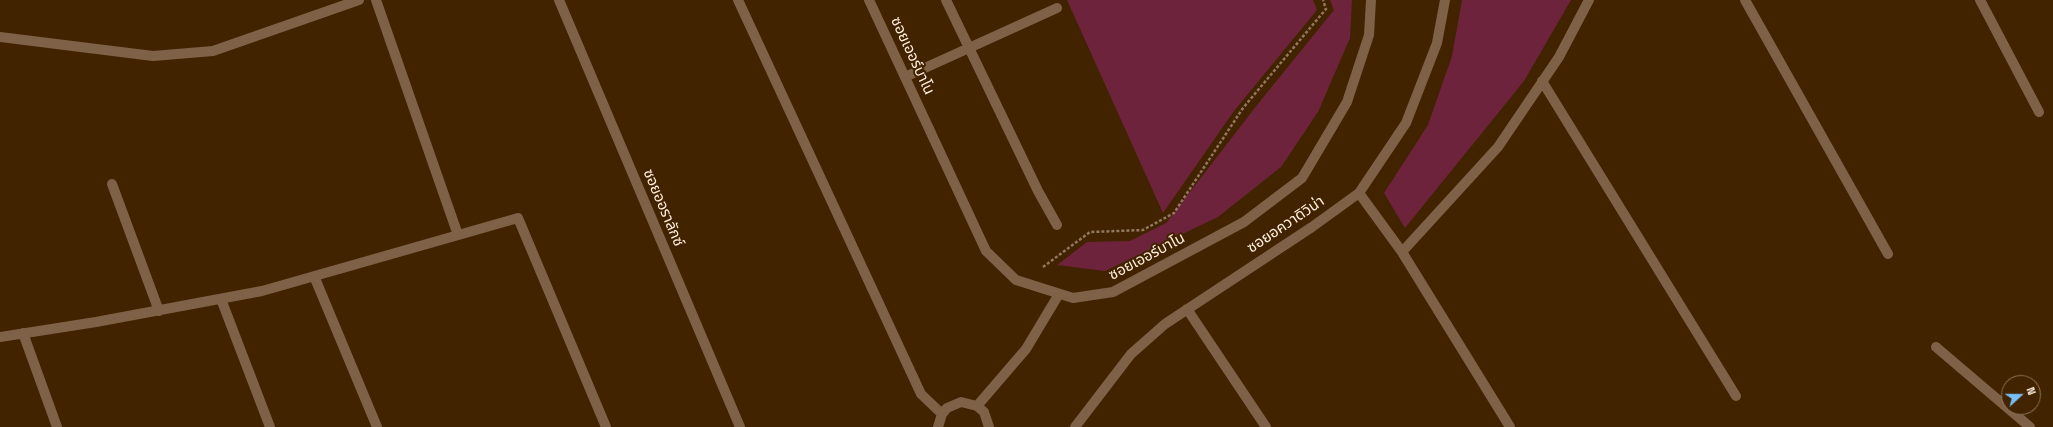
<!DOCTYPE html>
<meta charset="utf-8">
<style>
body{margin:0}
#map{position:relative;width:2053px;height:427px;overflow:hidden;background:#422300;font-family:"Space Grotesk",sans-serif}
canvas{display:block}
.north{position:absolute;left:2001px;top:375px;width:40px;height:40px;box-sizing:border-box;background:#422300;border:1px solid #8e755a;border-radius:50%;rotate:69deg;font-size:11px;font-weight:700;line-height:16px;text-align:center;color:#ffefe1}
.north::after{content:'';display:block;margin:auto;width:14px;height:18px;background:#78bff7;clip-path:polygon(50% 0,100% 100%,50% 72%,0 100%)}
</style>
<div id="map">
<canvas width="2053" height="427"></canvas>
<div class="north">N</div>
</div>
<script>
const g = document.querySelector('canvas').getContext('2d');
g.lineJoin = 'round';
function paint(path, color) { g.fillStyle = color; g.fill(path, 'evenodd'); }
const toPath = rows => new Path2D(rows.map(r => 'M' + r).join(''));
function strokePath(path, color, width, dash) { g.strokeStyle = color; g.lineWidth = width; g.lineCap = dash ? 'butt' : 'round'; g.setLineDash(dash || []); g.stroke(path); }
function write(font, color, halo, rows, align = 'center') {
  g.font = font + ' "Space Grotesk","Noto Sans Thai",sans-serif'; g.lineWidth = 4; g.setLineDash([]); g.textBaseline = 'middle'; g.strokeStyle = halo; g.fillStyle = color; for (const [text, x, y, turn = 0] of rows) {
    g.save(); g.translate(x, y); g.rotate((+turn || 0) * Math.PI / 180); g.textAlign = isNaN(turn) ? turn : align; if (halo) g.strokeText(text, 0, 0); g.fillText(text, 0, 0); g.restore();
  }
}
paint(toPath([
 [1067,0,1313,0,1317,10,1234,111,1163,213],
 [1330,0,1352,0,1350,38,1318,112,1281,167,1218,217,1105,271,1057,265,1087,242,1130,241,1166,223,1257,105,1334,10],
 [1462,0,1571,0,1524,81,1405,228,1384,193,1428,125,1452,56]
]), '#6d233c');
strokePath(toPath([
 [1043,267,1090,232,1143,230,1174,213,1243,108,1326,9,1323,0]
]), '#91785e', 2.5, [3, 2]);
strokePath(toPath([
 [946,0,1038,191,1057,225],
 [0,37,153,56,213,51,359,0],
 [905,77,1057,8]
]), '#7e6146', 10);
strokePath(toPath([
 [376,0,458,235],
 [559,0,740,427],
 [738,0,921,394,942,414],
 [869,0,986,251,1016,280,1073,298,1113,292,1244,222,1302,178,1347,102,1369,35,1371,0],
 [1745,0,1888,254],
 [1980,0,2039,112],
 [1542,81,1736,396],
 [112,184,159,311],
 [1359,193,1402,252,1510,427],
 [1402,252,1498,147,1559,57,1589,0],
 [314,276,377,427],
 [221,299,270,427],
 [1187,309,1266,427],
 [23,333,57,427],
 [0,337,96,322,262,291,518,218,606,427],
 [1936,347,2030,427],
 [977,406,1026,349,1059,294],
 [938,427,942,414,947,408,961,402,977,406,984,412,989,427],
 [1075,427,1131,354,1165,324,1312,227,1359,193,1406,123,1437,43,1445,0]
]), '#7e6146', 10);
write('15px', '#ffefe1', '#422300', [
 ["ซอยเออร์บาโน",912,56,65],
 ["ซอยออราลักซ์",663,208,67],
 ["ซอยอควาดิวิน่า",1286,225,-34],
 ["ซอยเออร์บาโน",1147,257,-28]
]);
</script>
